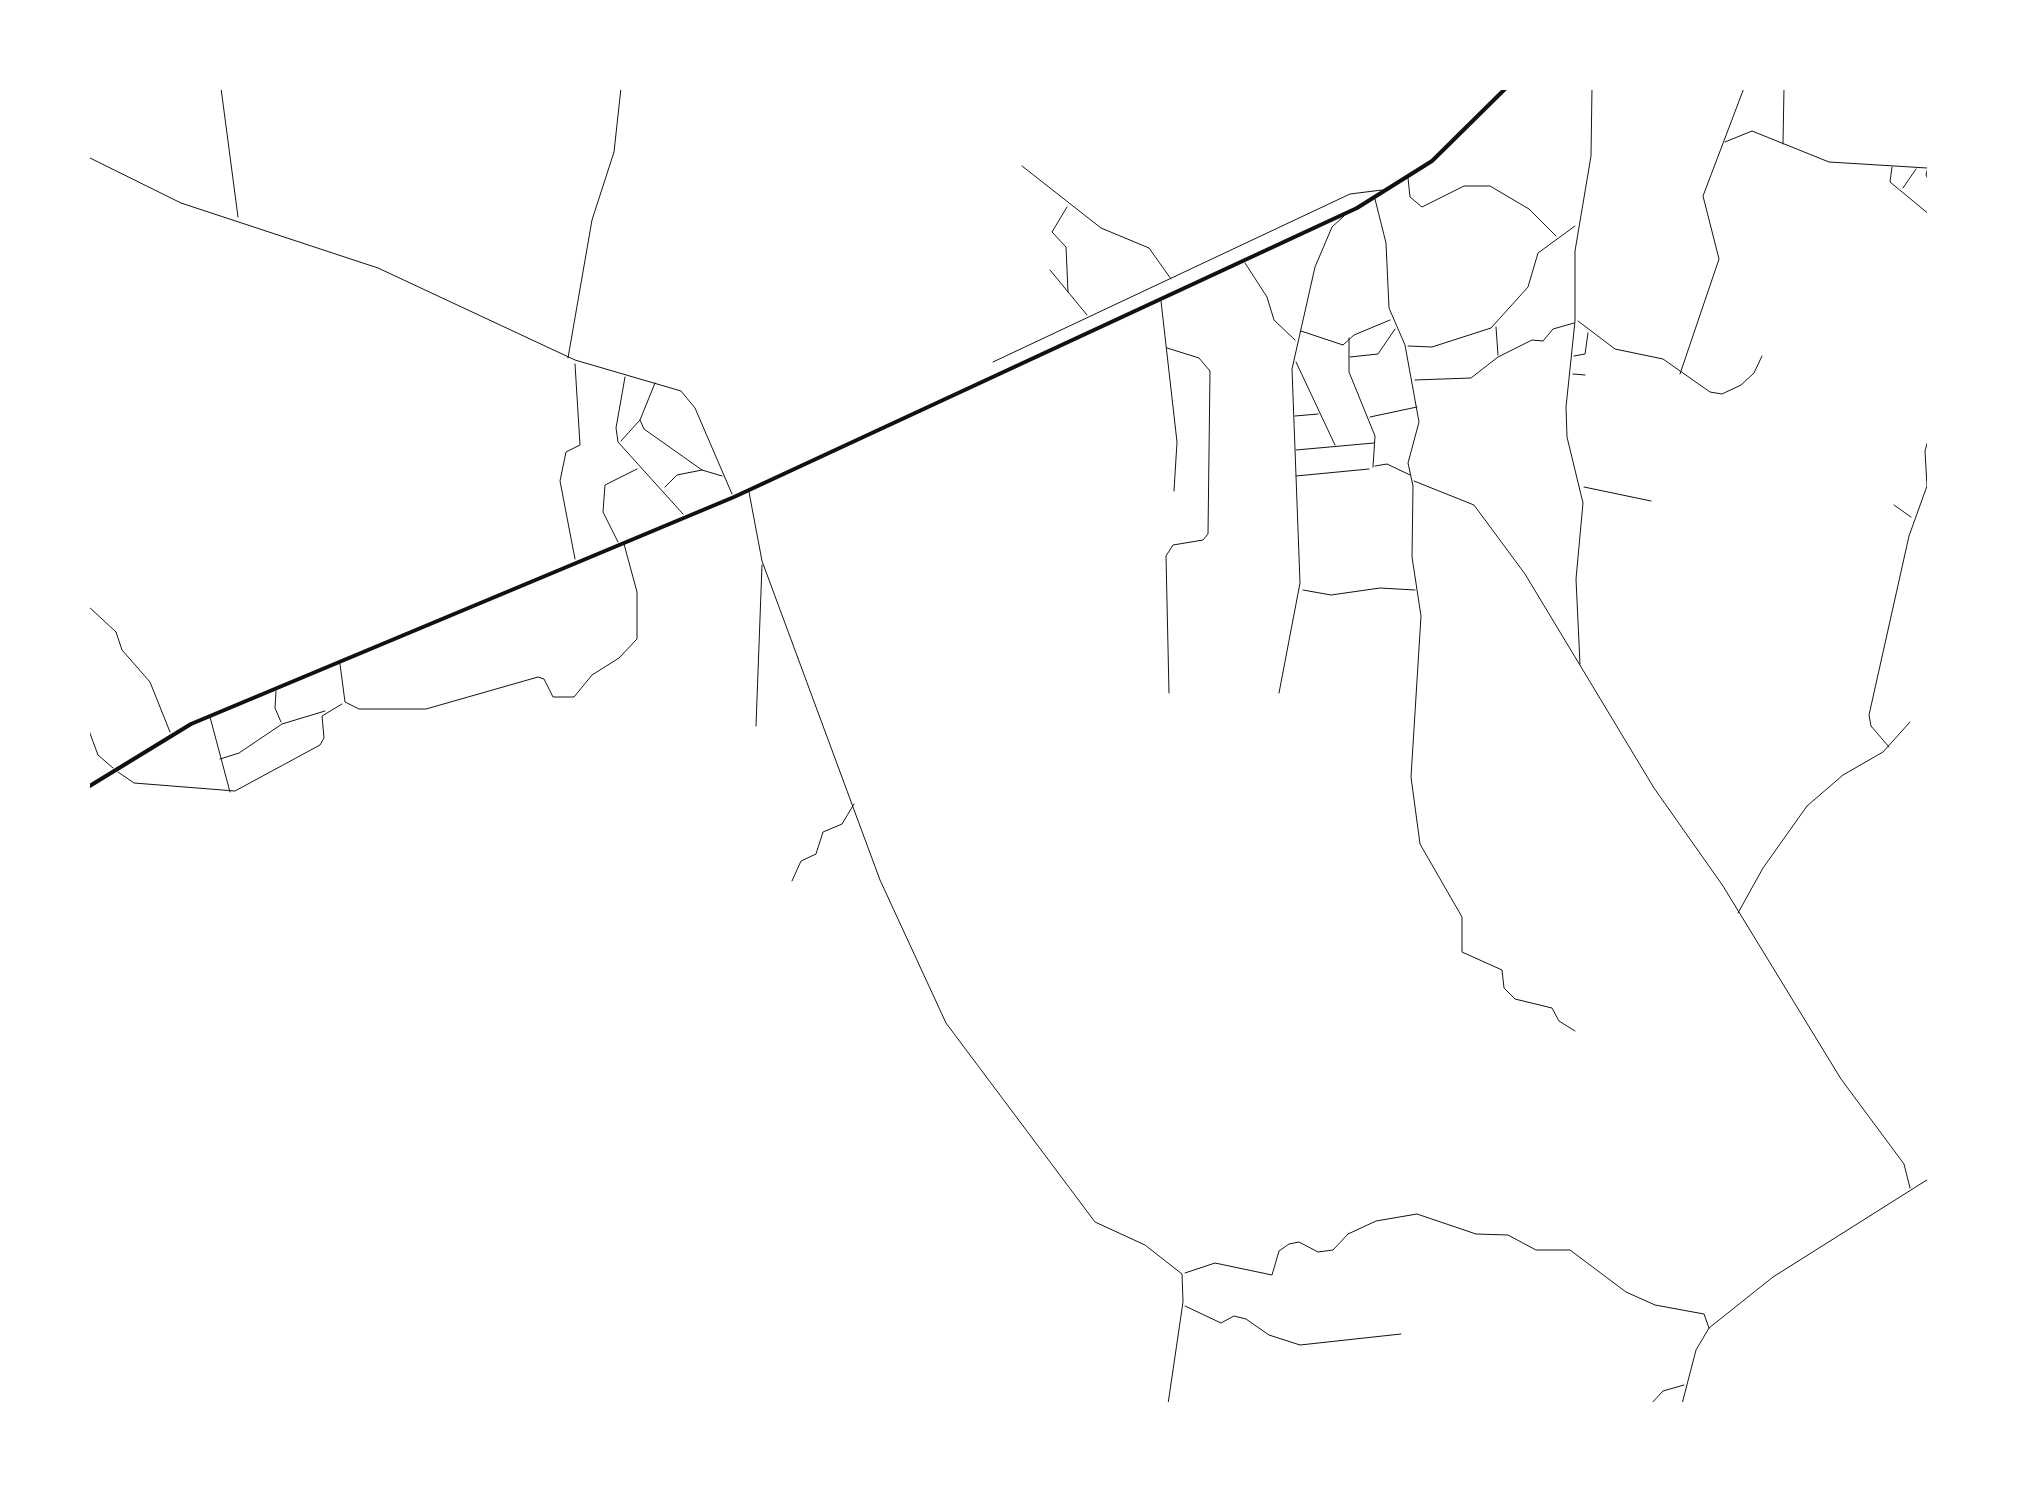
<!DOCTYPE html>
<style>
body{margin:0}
#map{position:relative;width:2017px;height:1492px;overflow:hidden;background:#fff;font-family:Inter,sans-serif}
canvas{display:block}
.frame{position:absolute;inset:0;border:90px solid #fff;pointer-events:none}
</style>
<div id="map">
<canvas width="2017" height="1492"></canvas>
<div class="frame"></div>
</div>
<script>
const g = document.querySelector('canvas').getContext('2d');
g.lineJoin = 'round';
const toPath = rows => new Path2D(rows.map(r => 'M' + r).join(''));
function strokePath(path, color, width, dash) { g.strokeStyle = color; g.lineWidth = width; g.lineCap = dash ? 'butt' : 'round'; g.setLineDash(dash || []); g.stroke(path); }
strokePath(toPath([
 [221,88,238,217],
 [1725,142,1752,131,1829,162,1927,168],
 [1783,144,1784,88],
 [88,157,181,203,378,268,575,360,681,391,695,408,732,494],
 [1930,160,1926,175,1930,183],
 [1022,166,1101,228,1149,248,1171,279],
 [1892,167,1890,182,1930,215],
 [1408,178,1410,197,1422,207,1464,186,1490,186,1529,209,1556,236],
 [1903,188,1916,169],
 [1375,199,1386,243,1389,308,1405,345,1419,422,1408,463,1413,486,1412,557,1421,616,1411,777,1420,844,1462,917,1462,952,1502,970,1504,988,1515,999,1552,1008,1559,1021,1575,1031],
 [1067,207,1052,232,1066,247,1068,292],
 [1245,263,1267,297,1274,320,1295,340],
 [1050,270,1087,315],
 [1161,301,1177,442,1174,491],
 [1578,321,1615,349,1663,359,1710,392,1722,394,1741,385,1754,373,1762,356],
 [1496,327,1498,355],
 [1301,331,1343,345,1354,335,1390,320],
 [1349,338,1349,372,1375,436,1373,467],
 [1408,346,1432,347,1491,328,1528,287,1538,253,1575,226],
 [1167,348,1199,358,1210,371,1208,534,1203,540,1173,545,1166,556,1169,693],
 [1574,356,1585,354,1588,333],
 [1350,357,1378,354,1395,329],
 [568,358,592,220,614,152,621,88],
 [993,362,1350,194,1382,190],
 [1296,362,1335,445],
 [575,364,580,445,566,452,560,481,575,559],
 [1573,374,1585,375],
 [1680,374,1719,259,1703,196,1744,88],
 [625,377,616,428,618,442,683,514],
 [1415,380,1471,378,1498,357,1532,340,1543,341,1553,329,1574,323],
 [1295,416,1318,414],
 [1370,417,1417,407],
 [640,420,644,429,702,470,722,476],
 [621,441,640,420,655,383],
 [1296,450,1374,443],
 [1375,466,1387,464,1410,475],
 [1296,476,1369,469],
 [1414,481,1474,505,1525,574,1654,788,1723,886,1841,1079,1904,1164,1910,1188],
 [665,487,677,475,702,470],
 [1584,487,1651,501],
 [749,492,762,561,880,880,946,1023,1095,1222,1145,1245,1182,1274,1183,1302,1168,1404],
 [1894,505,1911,517],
 [618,542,603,512,605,485,637,469],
 [1303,590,1331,595,1380,588,1415,590],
 [88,606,116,632,122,650,150,682,170,732],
 [340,664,345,702,359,709,426,709,538,677,544,679,553,697,574,697,592,675,619,658,637,639,637,592,624,544],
 [1580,664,1576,579,1583,503,1567,437,1566,407,1575,321,1575,251,1591,156,1592,88],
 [276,691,275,708,281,722],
 [1279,693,1300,583,1292,369,1315,267,1332,227,1344,216],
 [210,717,230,792],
 [756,726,762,565],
 [88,728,98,755,113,768],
 [1889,747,1871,726,1869,715,1909,536,1927,486,1925,451,1930,433],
 [220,759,239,753,282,724,325,711],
 [118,772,134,783,235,791,320,745,324,738,322,716,342,704],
 [792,881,801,861,816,854,823,832,842,824,854,804],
 [1738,913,1763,868,1807,806,1843,775,1883,752,1910,722],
 [1185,1273,1215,1263,1272,1275,1279,1251,1289,1244,1299,1242,1318,1252,1333,1250,1348,1234,1376,1221,1417,1214,1476,1234,1508,1235,1536,1250,1570,1250,1626,1292,1655,1305,1704,1314,1709,1328],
 [1185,1306,1221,1323,1234,1316,1246,1319,1269,1335,1300,1345,1401,1334],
 [1651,1404,1663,1391,1684,1385],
 [1682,1404,1696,1350,1709,1328,1773,1277,1930,1178]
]), '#111', 1);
strokePath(toPath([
 [88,787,191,724,734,497,1357,208,1432,161,1506,88]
]), '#111', 4);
</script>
